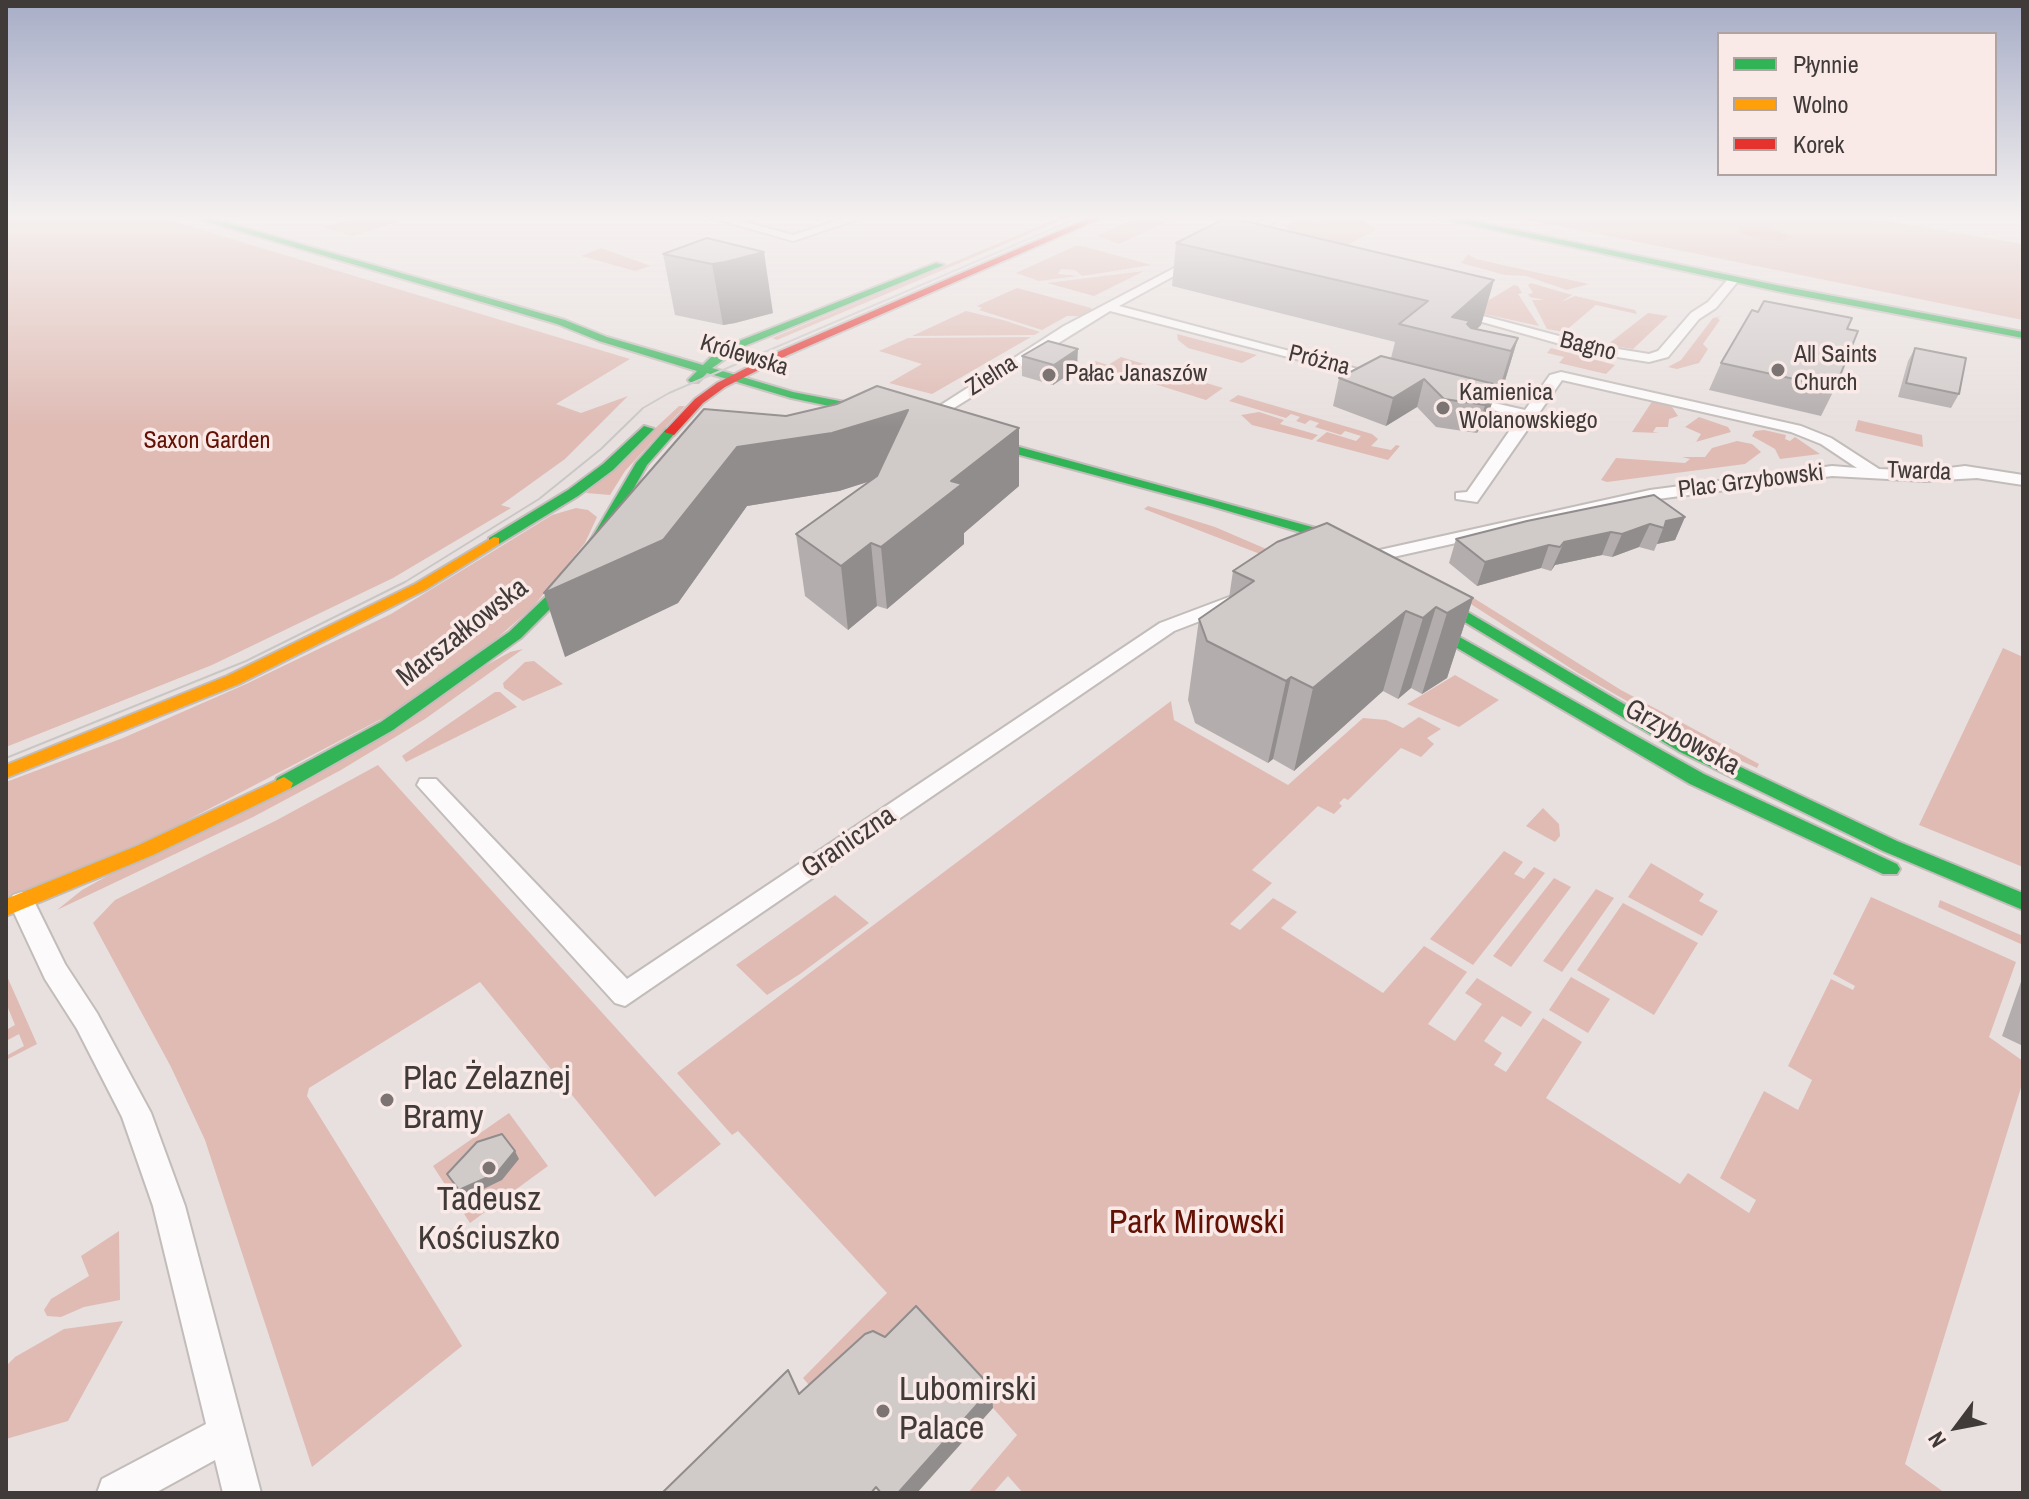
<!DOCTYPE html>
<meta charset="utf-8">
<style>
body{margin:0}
#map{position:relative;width:2029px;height:1499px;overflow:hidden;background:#e8e0de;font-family:"Archivo Narrow",sans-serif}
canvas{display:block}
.frame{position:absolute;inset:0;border:8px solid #403a39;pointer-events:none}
.legend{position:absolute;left:1717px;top:32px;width:280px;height:144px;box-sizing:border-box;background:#f9eae7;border:2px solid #afa4a1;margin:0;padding:10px 14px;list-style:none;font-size:24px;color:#403a39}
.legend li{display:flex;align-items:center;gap:16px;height:40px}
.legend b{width:40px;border:2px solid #afa4a1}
.north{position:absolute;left:1917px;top:1387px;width:80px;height:80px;-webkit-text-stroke:6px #f9eae7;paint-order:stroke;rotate:238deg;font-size:22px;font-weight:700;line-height:32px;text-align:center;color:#403a39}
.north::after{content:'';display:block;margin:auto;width:28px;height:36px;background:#403a39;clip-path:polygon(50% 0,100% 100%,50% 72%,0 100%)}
</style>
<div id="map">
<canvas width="2029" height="1499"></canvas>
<div class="frame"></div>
<ul class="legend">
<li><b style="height:10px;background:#30b455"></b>Płynnie</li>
<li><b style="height:10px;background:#ff9f0a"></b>Wolno</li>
<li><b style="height:10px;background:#e5322d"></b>Korek</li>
</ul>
<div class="north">N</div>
</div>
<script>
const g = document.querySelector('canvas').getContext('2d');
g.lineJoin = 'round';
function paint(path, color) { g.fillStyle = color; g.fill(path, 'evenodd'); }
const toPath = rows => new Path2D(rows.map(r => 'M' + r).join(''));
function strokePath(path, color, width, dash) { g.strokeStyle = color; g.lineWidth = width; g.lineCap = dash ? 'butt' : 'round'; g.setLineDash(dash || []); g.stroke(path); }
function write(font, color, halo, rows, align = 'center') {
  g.font = font + ' "Archivo Narrow",sans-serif'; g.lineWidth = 7; g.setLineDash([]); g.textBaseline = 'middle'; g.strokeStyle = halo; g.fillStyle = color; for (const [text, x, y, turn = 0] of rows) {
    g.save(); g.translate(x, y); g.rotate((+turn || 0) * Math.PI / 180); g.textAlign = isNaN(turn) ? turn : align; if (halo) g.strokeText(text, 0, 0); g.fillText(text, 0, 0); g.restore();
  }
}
paint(toPath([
 [6,217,159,217,630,359,556,404,581,413,628,396,565,459,501,505,511,508,393,578,212,665,6,747],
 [358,217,389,217,402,221,352,236,324,227],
 [1061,217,1069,217,777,340,772,338],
 [1139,217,1177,217,1119,244,1097,236],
 [1299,217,1356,217,1377,229,1313,264,1286,226,1297,218,1337,226],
 [1514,217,1864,217,2023,244,2023,320],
 [1075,246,1082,246,1152,265,1082,276,1075,270,1061,269,1058,274,1078,276,1039,281,1016,273],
 [601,248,651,266,635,271,581,256],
 [1468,254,1476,259,1589,284,1567,290,1526,276,1505,275,1461,263],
 [1144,271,1094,296,1047,283],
 [1531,283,1572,295,1561,302,1575,296,1635,310,1637,314,1596,305,1564,332,1547,329,1532,300,1544,300,1530,297,1528,294,1533,293,1528,285],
 [1514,285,1518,286,1522,293,1518,294,1539,326,1471,311],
 [1017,288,1091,308,1092,310,1081,316,1067,316,1042,330,979,310,982,308,977,306],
 [966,311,1003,320,1040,332,1034,335,912,336],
 [1648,313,1668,316,1633,349,1607,345],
 [1723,316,1717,318,1720,320,1703,344,1708,349,1699,363,1677,369,1668,367,1681,360,1713,318],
 [1177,334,1257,355,1242,363,1188,348,1178,340],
 [1031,337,932,394,889,383,922,364,879,351,908,338],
 [1551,348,1615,365,1606,374,1559,363,1564,357,1547,353],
 [1121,357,1223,388,1206,400,1090,364,1095,361,1108,365],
 [1238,395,1372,434,1378,439,1371,446,1391,450,1396,445,1400,446,1388,460,1316,441,1327,432,1356,441,1361,436,1345,431,1341,435,1315,427,1319,423,1310,420,1305,424,1296,421,1300,417,1291,414,1286,418,1229,401],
 [1653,400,1672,407,1678,416,1669,419,1668,427,1656,427,1653,432,1659,433,1632,432],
 [679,406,685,406,625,471,610,495,586,493],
 [1259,412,1284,420,1280,424,1318,435,1312,440,1252,425,1241,415],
 [1699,417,1728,427,1731,432,1685,445,1696,442,1701,434,1685,427],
 [1858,420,1922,435,1923,447,1855,431],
 [1764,430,1786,435,1785,439,1790,441,1795,437,1820,454,1780,459,1775,449,1752,436,1755,431],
 [1737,441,1752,444,1761,452,1745,464,1607,482,1601,480,1616,458,1685,463,1690,459,1682,457,1705,457,1712,448],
 [1148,506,1215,527,1271,551,1260,554,1144,509],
 [576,508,588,510,597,517,585,543,533,607,474,658,389,715,161,834,6,899,6,782,123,738,246,684,391,614,552,515],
 [1472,597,1621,690,1759,764,1757,768,1695,740,1578,673,1463,599],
 [2003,648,2023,657,2023,867,1919,825],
 [523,649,425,719,341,770,253,817,57,910,82,890,510,652],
 [534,661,563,684,523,701,504,688,503,683,525,662],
 [1455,675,1499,700,1459,727,1407,704],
 [495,692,500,692,517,707,406,762,402,756],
 [1171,701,1174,720,1288,785,1363,718,1386,720,1403,728,1419,717,1441,729,1427,738,1434,744,1421,757,1401,748,1348,800,1344,798,1339,803,1342,806,1334,814,1318,806,1252,870,1272,883,1230,924,1240,930,1273,898,1297,912,1281,928,1383,993,1424,946,1467,972,1428,1024,1455,1041,1482,1004,1465,993,1477,978,1532,1012,1521,1027,1502,1016,1484,1041,1502,1053,1494,1065,1506,1072,1543,1018,1582,1042,1546,1098,1680,1184,1688,1173,1749,1213,1756,1200,1720,1178,1764,1091,1798,1110,1812,1080,1788,1066,1831,979,1853,990,1855,986,1833,974,1871,897,2016,962,1989,1037,2023,1061,2023,1081,1905,1464,1945,1493,1023,1493,1008,1476,993,1493,968,1493,1017,1435,993,1408,819,1397,803,1378,887,1293,738,1131,732,1135,677,1073],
 [378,765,721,1144,655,1197,480,982,309,1088,307,1096,462,1346,312,1467,205,1140,171,1067,93,923,115,900,277,820],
 [1543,808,1559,824,1560,836,1555,842,1526,826],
 [1504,851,1523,862,1514,874,1524,879,1534,867,1545,873,1473,965,1430,939],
 [1651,863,1704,894,1699,901,1718,911,1702,936,1628,897],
 [1554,878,1571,887,1511,967,1493,956],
 [1596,889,1614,898,1562,972,1543,961],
 [835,895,869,923,800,974,767,995,736,965],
 [1940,900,2023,936,2023,945,1938,907],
 [1623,903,1698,943,1654,1015,1577,970],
 [6,974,37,1044,6,1060,6,1056,24,1046,19,1034,6,1041,6,1030,15,1025,6,1003],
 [1571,977,1610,999,1588,1033,1549,1010],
 [509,1113,548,1166,470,1223,433,1166],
 [119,1231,120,1300,84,1307,61,1317,47,1316,44,1310,51,1299,89,1276,81,1256],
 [123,1321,68,1421,6,1439,6,1366,15,1357,64,1329]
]), '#dfbbb4');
paint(toPath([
 [1740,226,1769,227,1792,237,1782,241,1757,239,1738,232]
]), '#e6a396');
const street = toPath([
 [709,217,727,217,793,235,848,217,865,217,793,241,709,217],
 [1269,217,1283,217,1241,240,1232,238,1269,217],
 [1199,255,1203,260,1119,306,1388,377,1381,381,1110,311,928,424,916,421,1064,326,1199,255],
 [1729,278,1739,280,1716,308,1699,319,1668,357,1649,362,1592,353,1447,312,1453,308,1593,345,1649,354,1658,351,1691,313,1708,302,1729,278],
 [1561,372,1801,426,1831,438,1879,469,1925,471,1965,466,2023,475,2023,485,1977,478,1925,481,1832,476,1650,500,1357,565,1351,564,1348,560,1357,555,1650,490,1832,466,1857,468,1821,444,1791,432,1562,380,1477,502,1456,499,1456,493,1467,492,1519,417,1459,401,1459,395,1525,410,1550,375,1561,372],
 [1245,591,1254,597,1252,601,1174,631,625,1006,615,1003,417,785,420,779,436,779,627,979,1160,623,1245,591],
 [22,892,31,895,65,964,97,1013,151,1113,185,1206,261,1493,223,1493,215,1460,155,1493,97,1493,102,1479,206,1424,153,1206,122,1117,77,1029,45,979,9,902,13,895,22,892]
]);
const fast = toPath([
 [192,217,206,217,565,320,607,337,703,365,713,355,734,343,936,263,944,265,742,347,712,368,793,392,881,409,881,415,877,416,791,398,707,373,698,382,690,382,688,380,697,371,599,341,557,324,192,217],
 [1435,217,1453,217,1781,286,2023,332,2023,338,1781,292,1435,217],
 [644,426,654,429,613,470,578,496,499,544,489,544,489,538,568,490,603,464,644,426],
 [666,429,676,432,647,465,594,558,563,596,521,638,393,730,291,788,277,788,275,783,277,778,381,722,509,632,553,590,583,553,636,463,666,429],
 [979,436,1334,533,1356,547,1354,550,1344,550,1324,539,1211,506,975,443,975,437,979,436],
 [1430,590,1692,744,1897,841,2023,893,2023,910,1883,851,1680,752,1425,598,1425,592,1430,590],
 [1422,616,1704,774,1897,864,1900,869,1897,874,1883,874,1690,784,1416,624,1414,621,1416,618,1422,616]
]);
const slow = toPath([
 [494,537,499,538,499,544,425,590,239,684,6,778,6,765,227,676,415,584,494,537],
 [284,777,293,783,291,788,153,855,6,916,6,899,139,845,284,777]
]);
const jam = toPath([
 [1092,217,1104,217,788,355,725,387,703,403,674,435,664,432,695,399,717,383,780,351,1092,217]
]);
strokePath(street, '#c2bcba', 4);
strokePath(fast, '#c2bcba', 4);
strokePath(slow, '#c2bcba', 4);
strokePath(jam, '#c2bcba', 4);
paint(street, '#fcfafa');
paint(fast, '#30b455');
paint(slow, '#ff9f0a');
paint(jam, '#e5322d');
strokePath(toPath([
 [6,758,246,661,405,582,539,499,601,449,643,408,669,393,1080,217]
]), '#c9c7c6', 2);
paint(toPath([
 [707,238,773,313,735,323,723,325,675,315,663,254],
 [1176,243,1494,280,1481,325,1477,329,1518,338,1503,387,1496,400,1493,399,1489,412,1477,433,1436,427,1417,407,1386,426,1333,406,1339,378,1391,358,1395,342,1172,286],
 [1847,329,1835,388,1821,416,1709,390,1721,363],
 [1915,348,1959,394,1951,408,1898,397,1908,361],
 [1022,356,1077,369,1053,385,1022,376],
 [786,416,1019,486,964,533,964,544,887,609,877,606,848,630,805,596,796,534,870,481,839,491,747,506,678,603,565,657],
 [1685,517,1675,540,1657,544,1654,551,1639,547,1612,557,1602,555,1555,565,1551,571,1541,568,1477,586,1449,563,1456,539],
 [1233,571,1473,598,1447,678,1422,694,1411,688,1398,699,1383,691,1294,771,1273,759,1268,763,1195,723,1188,700,1199,619,1229,598],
 [2023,976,2023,1046,2002,1036]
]), '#b3aead');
paint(toPath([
 [764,252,773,313,735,323,723,325,712,264],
 [1494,280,1481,325,1465,340,1452,317],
 [1518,338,1503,387,1496,400,1511,351],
 [1078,349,1077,369,1053,385,1054,365],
 [1424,379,1417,407,1386,426,1393,398],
 [1498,385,1489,412,1477,433,1485,405],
 [908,410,912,468,839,491,747,506,678,603,565,657,544,593,737,447],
 [1019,428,1019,486,964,533,964,544,887,609,881,547,951,481],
 [1685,517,1675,540,1657,544,1666,521],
 [1650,524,1639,547,1612,557,1622,534],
 [1611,532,1602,555,1555,565,1551,571,1564,542],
 [871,543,877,606,848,630,841,566],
 [1549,545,1541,568,1477,586,1485,562],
 [1473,598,1447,678,1422,694,1447,613],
 [1436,607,1411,688,1398,699,1423,618],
 [1406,611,1383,691,1294,771,1313,688],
 [1291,677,1273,759,1268,763,1286,681],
 [515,1151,519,1159,502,1180,465,1198,459,1190],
 [992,1388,993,1408,917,1493,898,1493]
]), '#928d8d');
const building = toPath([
 [1228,217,1494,280,1452,317,1470,321,1467,324,1471,328,1518,338,1511,351,1399,324,1428,301,1176,243,1228,217],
 [707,238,764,252,725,262,712,264,663,254,707,238],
 [1764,301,1852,318,1847,329,1858,331,1835,388,1721,363,1752,310,1758,312,1764,301],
 [1048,341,1078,349,1054,365,1022,356,1048,341],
 [1915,348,1966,358,1959,394,1906,383,1915,348],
 [1381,356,1498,385,1485,405,1444,399,1424,379,1393,398,1339,378,1381,356],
 [877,386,1019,428,951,481,962,484,881,547,871,543,841,566,796,534,877,476,908,410,832,433,737,447,663,540,544,593,704,409,786,416,837,404,877,386],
 [1654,495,1685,517,1666,521,1664,528,1650,524,1622,534,1611,532,1564,542,1560,547,1549,545,1485,562,1456,539,1527,521,1654,495],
 [1327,523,1473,598,1447,613,1436,607,1423,618,1406,611,1313,688,1291,677,1286,681,1207,641,1199,619,1254,581,1233,571,1277,542,1327,523],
 [502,1134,515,1151,497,1173,459,1190,447,1174,477,1142,502,1134],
 [916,1306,992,1388,898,1493,881,1493,876,1487,871,1493,662,1493,788,1370,799,1394,865,1334,873,1331,885,1337,916,1306]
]);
paint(building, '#d0cac9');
strokePath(building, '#928d8d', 2);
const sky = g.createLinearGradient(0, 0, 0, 427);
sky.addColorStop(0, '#a7adc7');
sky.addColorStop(0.51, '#f5f1f0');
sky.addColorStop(1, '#f5f1f000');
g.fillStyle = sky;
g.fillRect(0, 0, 2029, 427);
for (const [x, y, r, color] of [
 [1778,370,8,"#7b7473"],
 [1049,375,8,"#7b7473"],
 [1443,408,8,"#7b7473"],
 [387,1100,8,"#7b7473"],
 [489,1168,8,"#7b7473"],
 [883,1411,8,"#7b7473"]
]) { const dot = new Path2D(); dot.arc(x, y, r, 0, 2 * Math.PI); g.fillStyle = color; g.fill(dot); strokePath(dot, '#f9eae7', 3); }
write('24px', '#403a39', '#f9eae7', [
 ["Bagno",1588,347,14],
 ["Królewska",744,356,17],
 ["Próżna",1319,361,14],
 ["Zielna",992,376,-32],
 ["Twarda",1919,472,2],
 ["Plac Grzybowski",1751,482,-7]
]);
write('24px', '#403a39', '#f9eae7', [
 ["All Saints",1794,356],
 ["Church",1794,384],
 ["Pałac Janaszów",1065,375],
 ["Kamienica",1459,394],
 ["Wolanowskiego",1459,422]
], 'left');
write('24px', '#631005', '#f9eae7', [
 ["Saxon Garden",207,442]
]);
write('28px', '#403a39', '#f9eae7', [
 ["Marszałkowska",463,633,-38],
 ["Grzybowska",1682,738,29],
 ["Graniczna",849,843,-34]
]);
write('34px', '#403a39', '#f9eae7', [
 ["Plac Żelaznej",403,1080],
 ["Bramy",403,1119],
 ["Tadeusz",489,1201,"center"],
 ["Kościuszko",489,1240,"center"],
 ["Lubomirski",899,1391],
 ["Palace",899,1430]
], 'left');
write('34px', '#631005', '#f9eae7', [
 ["Park Mirowski",1197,1224]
]);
</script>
